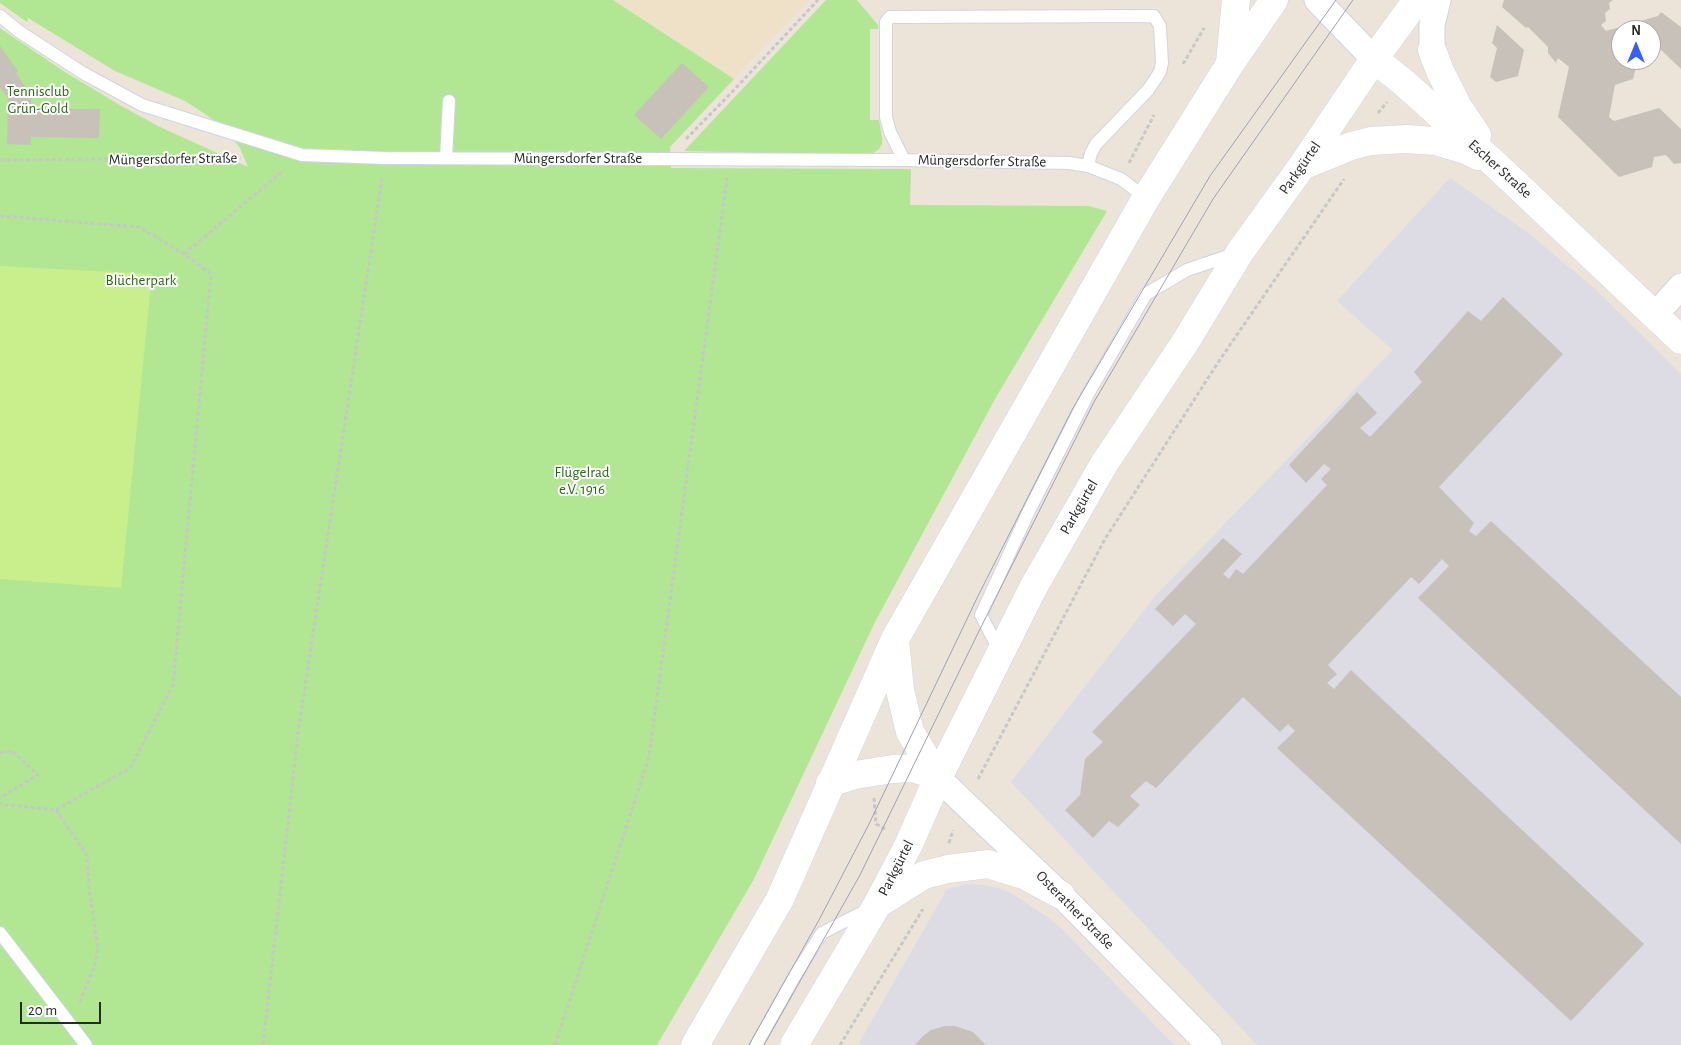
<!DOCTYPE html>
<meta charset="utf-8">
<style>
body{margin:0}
#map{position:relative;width:1681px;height:1045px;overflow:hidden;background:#ece4d9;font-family:"Alegreya Sans",sans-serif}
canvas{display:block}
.north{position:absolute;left:1611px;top:20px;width:50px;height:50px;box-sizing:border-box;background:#fff;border:1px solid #a9a9a9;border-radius:50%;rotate:0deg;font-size:14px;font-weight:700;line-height:20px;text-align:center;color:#292929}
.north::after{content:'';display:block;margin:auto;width:18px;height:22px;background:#345fff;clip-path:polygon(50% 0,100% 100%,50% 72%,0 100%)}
.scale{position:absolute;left:20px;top:1002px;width:81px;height:22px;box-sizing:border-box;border:2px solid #292929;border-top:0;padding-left:6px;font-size:15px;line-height:18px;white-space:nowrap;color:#292929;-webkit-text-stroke:4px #fff;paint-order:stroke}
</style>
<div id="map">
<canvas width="1681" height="1045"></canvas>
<div class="north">N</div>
<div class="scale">20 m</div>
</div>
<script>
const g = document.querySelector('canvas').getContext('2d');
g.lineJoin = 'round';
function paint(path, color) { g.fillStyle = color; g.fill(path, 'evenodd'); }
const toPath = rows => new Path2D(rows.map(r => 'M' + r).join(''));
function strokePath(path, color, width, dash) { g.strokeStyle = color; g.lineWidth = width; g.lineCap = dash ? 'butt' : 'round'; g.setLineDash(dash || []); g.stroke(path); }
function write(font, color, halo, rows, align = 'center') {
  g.font = font + ' "Alegreya Sans",sans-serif'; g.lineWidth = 4; g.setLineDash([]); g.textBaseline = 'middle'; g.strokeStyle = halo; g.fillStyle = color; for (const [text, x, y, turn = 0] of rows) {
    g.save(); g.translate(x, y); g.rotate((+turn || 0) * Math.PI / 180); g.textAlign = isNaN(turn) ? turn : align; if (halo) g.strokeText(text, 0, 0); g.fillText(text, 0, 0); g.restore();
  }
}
paint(toPath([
 [1450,178,1527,232,1595,289,1681,374,1681,1045,1257,1045,1011,782,1156,595,1393,350,1337,301],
 [967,884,985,885,1001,889,1014,895,1050,919,1062,929,1174,1045,858,1045,947,889]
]), '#dddbe4');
paint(toPath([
 [613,0,809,0,734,79]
]), '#efe1c7');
paint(toPath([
 [0,0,613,0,734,79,670,147,671,168,911,169,910,205,1089,206,1107,211,995,399,875,622,754,879,657,1045,0,1045,0,28,65,72,123,107,160,127,248,167,240,148,223,127,205,114,185,101,115,71,28,18,27,22,0,3],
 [826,0,857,0,878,25,878,29,870,29,870,120,879,120,882,138,882,144,879,149,873,153,858,155,684,151]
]), '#b1e792');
paint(toPath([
 [0,266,152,274,121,588,0,579]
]), '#c8ef8c');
paint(toPath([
 [1504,0,1613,0,1609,3,1610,9,1605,13,1606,21,1601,25,1606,31,1658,16,1661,12,1681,27,1681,69,1660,49,1657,50,1651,44,1651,30,1621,30,1621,60,1644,60,1642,67,1636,67,1633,79,1615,85,1609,117,1614,121,1659,108,1681,129,1681,163,1674,164,1666,155,1654,157,1652,167,1619,177,1558,117,1569,67,1558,58,1556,63,1548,53,1548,47,1528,27,1526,28,1502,7],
 [1497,25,1524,50,1518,76,1496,82,1490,77,1497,48,1492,43],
 [0,46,18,71,16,73,31,95,31,108,100,109,99,138,31,137,31,145,7,144,8,98,0,87],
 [682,63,709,87,661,139,634,115],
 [1503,297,1563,354,1439,487,1474,523,1469,531,1476,536,1491,521,1681,697,1681,844,1418,598,1449,566,1442,559,1419,584,1411,577,1328,665,1337,674,1327,683,1334,689,1351,670,1644,944,1571,1021,1277,748,1295,731,1288,724,1280,732,1243,697,1156,788,1146,781,1130,796,1140,805,1118,827,1109,821,1093,838,1065,810,1080,795,1085,759,1103,742,1092,732,1196,624,1185,614,1173,626,1155,609,1223,538,1242,554,1223,574,1229,579,1236,569,1243,574,1327,485,1321,479,1331,469,1324,464,1306,483,1289,465,1357,392,1377,413,1360,428,1370,437,1422,382,1414,372,1468,311,1481,321],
 [955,1026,973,1032,986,1045,915,1045,922,1037,931,1030,945,1026]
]), '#c7c1b9');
const lane = toPath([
 [0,16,20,32,83,73,142,105,302,155,385,158,904,160,1069,163,1088,166,1121,179,1146,198],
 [446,157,449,101],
 [904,160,890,132,886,117,886,22,890,17,1154,16,1160,26,1162,63,1160,72,1148,90,1096,144,1091,153,1088,166],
 [1000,652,981,615,1027,515,1088,394,1146,294,1187,270,1234,254],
 [0,933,86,1045],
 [756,1045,794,977,822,933,869,909]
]);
const street = toPath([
 [1317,0,1374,59],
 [1432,50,1432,25,1438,0],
 [1655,315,1681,286],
 [938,778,1061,895,1209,1045]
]);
const secondary = toPath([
 [1432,50,1440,71,1458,107,1477,135],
 [1374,59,1403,82,1497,166,1681,340],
 [1230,63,1236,0],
 [1302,166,1351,146,1371,141,1406,139,1436,141,1466,150,1478,156],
 [895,641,900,690,910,732,938,778],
 [830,783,855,775,893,769,913,768,925,772,938,778],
 [878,904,924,875,948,869,988,864,1024,875,1061,895],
 [695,1045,780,899,895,639,1146,198,1230,64,1274,0],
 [794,1045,877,905,909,844,938,778,1033,588,1104,464,1186,341,1240,252,1302,166,1374,59,1417,0]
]);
strokePath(lane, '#cfd3e3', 14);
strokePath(street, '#cfd3e3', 27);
strokePath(secondary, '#cfd3e3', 29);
strokePath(toPath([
 [1183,64,1204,28],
 [1378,113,1387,102],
 [686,139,733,91,818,0],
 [0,160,241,158],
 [1129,163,1154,115],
 [0,216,139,227,184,254,211,274,173,685,130,768,56,810,0,804],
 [184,254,284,170],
 [0,753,12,751,38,775,0,798],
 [978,779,1105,539,1219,361,1344,179],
 [874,798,876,824,885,829],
 [56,810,87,855,89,887,98,948,95,965,79,1004],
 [949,843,953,830],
 [263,1045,298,733,382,178],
 [555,1045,649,757,727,178],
 [840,1045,923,909]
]), '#c7c7c7', 3, [4, 2.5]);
strokePath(lane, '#fff', 12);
strokePath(street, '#fff', 25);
strokePath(secondary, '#fff', 28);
strokePath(toPath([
 [749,1045,819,920,869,824,978,596,1073,408,1210,176,1336,0],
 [764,1045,860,875,979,631,1094,402,1213,199,1353,0]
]), '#9ca0b5', 1);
write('15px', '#296a15', '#fff', [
 ["Tennisclub",38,91],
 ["Grün-Gold",38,108],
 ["Blücherpark",141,280],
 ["Flügelrad",582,472],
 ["e.V. 1916",582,489]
]);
write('15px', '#292929', '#fff', [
 ["Müngersdorfer Straße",578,158],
 ["Müngersdorfer Straße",173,159,-1],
 ["Müngersdorfer Straße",982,161,1],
 ["Parkgürtel",1300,168,-55],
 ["Escher Straße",1500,169,42],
 ["Parkgürtel",1079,507,-60],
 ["Parkgürtel",896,868,-63],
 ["Osterather Straße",1075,910,45]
]);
</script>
